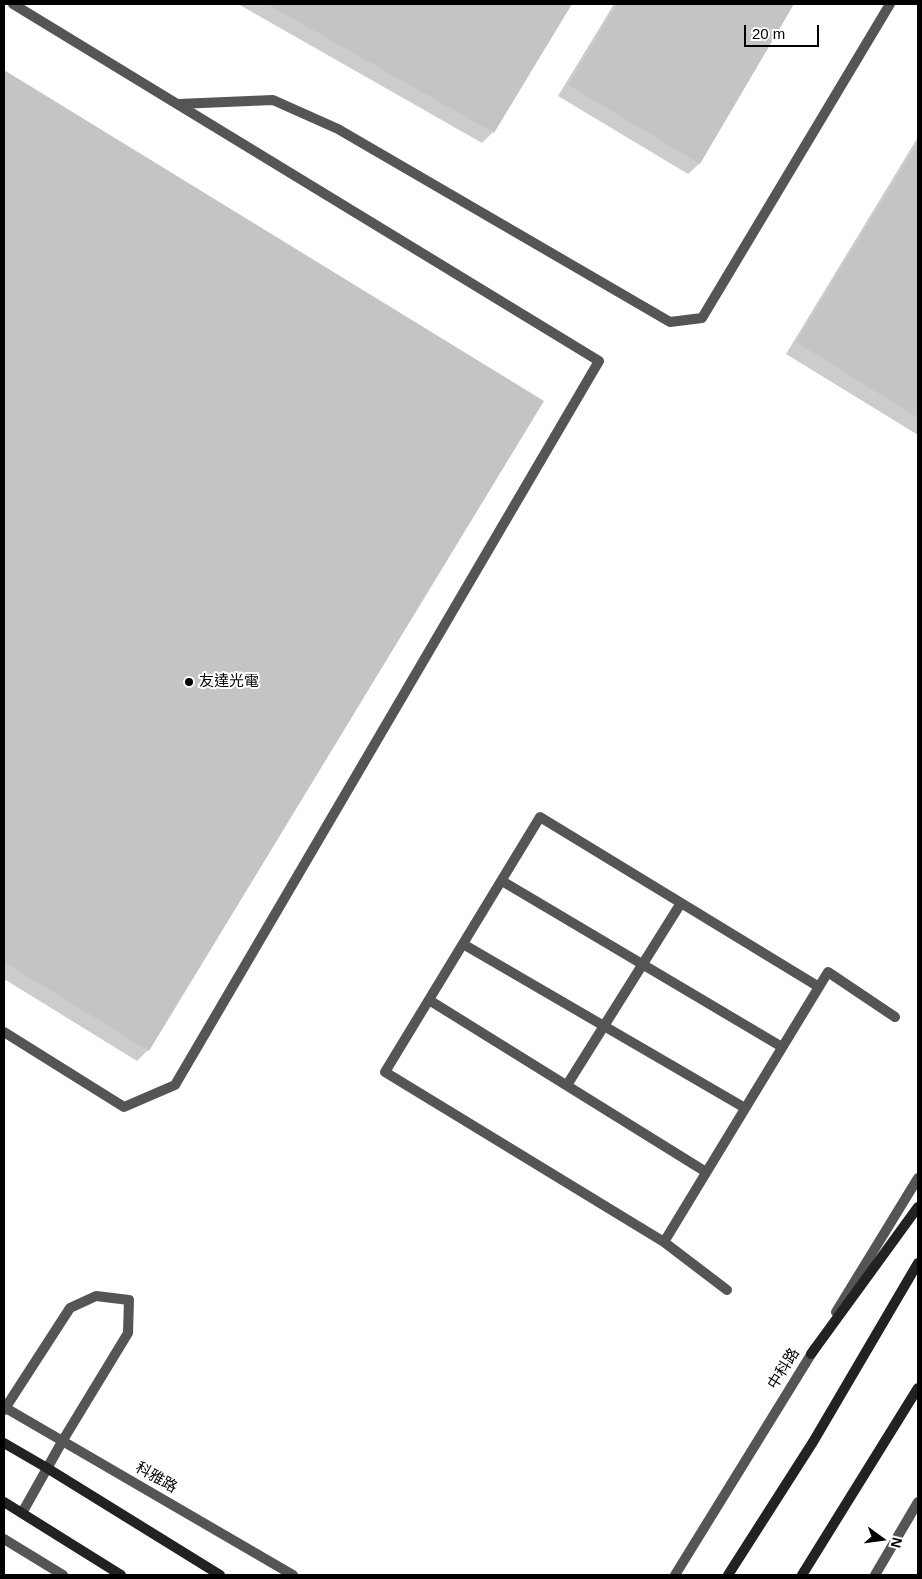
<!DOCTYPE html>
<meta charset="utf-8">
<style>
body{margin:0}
#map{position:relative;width:922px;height:1579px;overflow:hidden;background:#fff;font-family:Helvetica,sans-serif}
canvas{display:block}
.frame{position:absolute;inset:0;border:5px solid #000;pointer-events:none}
.north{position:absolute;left:857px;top:1514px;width:50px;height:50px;-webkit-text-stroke:4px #fff;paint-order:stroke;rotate:104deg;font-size:14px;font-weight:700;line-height:20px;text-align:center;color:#000}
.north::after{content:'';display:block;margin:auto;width:18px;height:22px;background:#000;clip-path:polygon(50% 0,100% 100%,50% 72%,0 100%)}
.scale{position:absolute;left:744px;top:25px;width:75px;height:22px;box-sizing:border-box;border:2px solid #000;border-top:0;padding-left:6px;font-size:15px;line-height:18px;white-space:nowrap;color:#000;-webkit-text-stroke:4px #fff;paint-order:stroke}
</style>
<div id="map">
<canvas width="922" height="1579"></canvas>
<div class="frame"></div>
<div class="north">N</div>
<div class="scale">20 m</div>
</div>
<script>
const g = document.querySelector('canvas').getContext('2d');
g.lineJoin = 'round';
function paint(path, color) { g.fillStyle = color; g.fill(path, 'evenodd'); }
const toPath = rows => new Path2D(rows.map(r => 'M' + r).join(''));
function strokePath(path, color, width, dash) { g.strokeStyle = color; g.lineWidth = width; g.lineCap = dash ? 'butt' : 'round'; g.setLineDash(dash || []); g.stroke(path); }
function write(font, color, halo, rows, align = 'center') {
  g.font = font + ' Helvetica,"Noto Sans TC",sans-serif'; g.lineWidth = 4; g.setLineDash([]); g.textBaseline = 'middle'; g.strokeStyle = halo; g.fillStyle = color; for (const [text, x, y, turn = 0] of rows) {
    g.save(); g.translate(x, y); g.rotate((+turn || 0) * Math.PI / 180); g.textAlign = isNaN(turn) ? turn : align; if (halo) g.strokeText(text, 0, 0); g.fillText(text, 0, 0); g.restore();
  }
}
paint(toPath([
 [238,4,570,4,493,132,482,143],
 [614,4,792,4,699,164,688,174,558,96],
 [4,72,542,401,148,1050,137,1061,4,979],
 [918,137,918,435,786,354]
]), '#0003');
paint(toPath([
 [267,4,572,4,494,133],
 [617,4,794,4,700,164,568,85],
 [4,70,544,401,149,1051,4,962],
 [918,142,918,418,796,342]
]), '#c4c4c4');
strokePath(toPath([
 [178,104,273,100,338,129,670,322,702,318,890,4],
 [502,881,782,1047],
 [463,944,745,1108],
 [429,1000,706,1172],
 [4,1032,124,1107,175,1085,599,361,13,4],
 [567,1085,681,903],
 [664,1242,385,1072,540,817,819,987],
 [727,1290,664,1242,828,972,895,1017],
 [4,1410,70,1308,96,1296,129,1300,128,1333,63,1440,22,1513]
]), '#555', 10);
strokePath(toPath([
 [836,1312,918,1178],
 [4,1407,293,1575],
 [4,1539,63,1575],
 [675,1575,815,1348],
 [875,1575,918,1502]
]), '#555', 10);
strokePath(toPath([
 [811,1354,918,1207],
 [4,1443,47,1468,220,1575],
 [4,1502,121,1575],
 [728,1575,813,1442,918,1263],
 [802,1575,918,1388]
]), '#222', 10);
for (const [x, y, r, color] of [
 [189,682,5,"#000"]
]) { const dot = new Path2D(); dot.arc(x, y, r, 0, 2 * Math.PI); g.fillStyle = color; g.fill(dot); strokePath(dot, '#fff', 2); }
write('15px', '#000', '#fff', [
 ["友達光電",199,682]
], 'left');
write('15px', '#000', '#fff', [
 ["中科路",784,1369,-58],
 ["科雅路",156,1478,30]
]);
</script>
